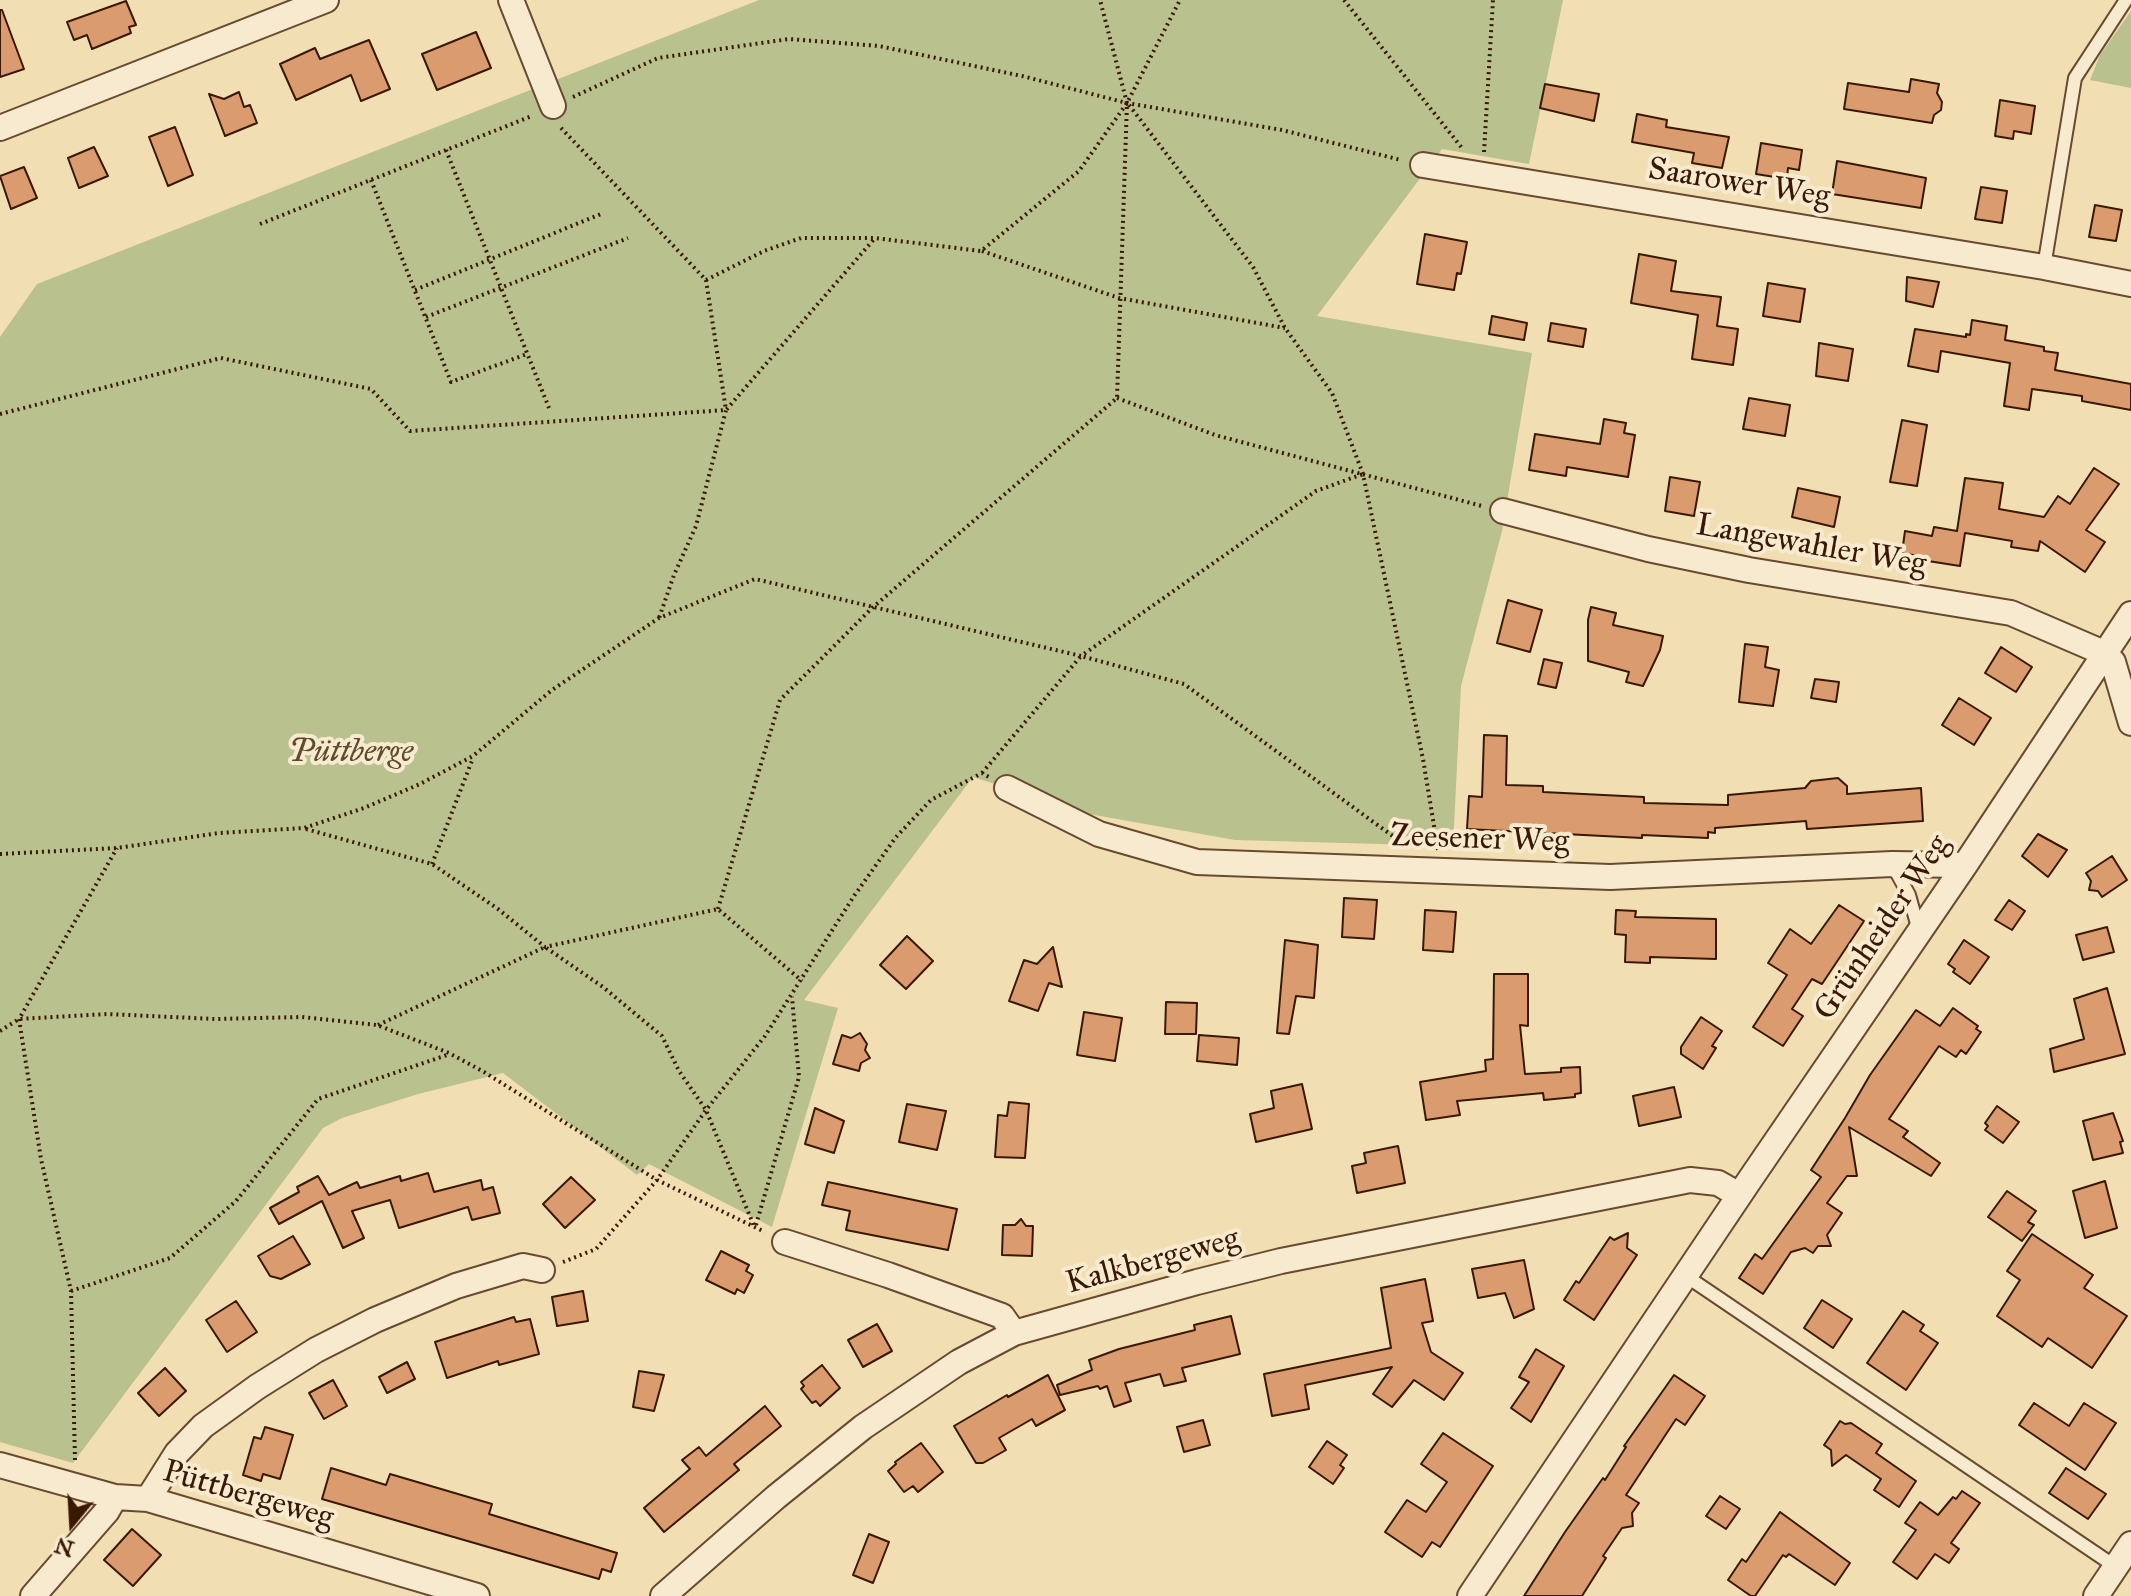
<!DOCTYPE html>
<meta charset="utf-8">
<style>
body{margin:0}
#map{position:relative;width:2131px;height:1596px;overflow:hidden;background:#f2deb3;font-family:"IM FELL Great Primer",serif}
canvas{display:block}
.north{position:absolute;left:32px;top:1484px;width:80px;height:80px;-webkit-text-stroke:6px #f7eace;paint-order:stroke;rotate:198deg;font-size:22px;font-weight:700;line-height:32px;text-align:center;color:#391905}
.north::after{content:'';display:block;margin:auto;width:28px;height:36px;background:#391905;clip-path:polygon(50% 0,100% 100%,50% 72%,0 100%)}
</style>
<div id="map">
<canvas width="2131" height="1596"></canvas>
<div class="north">N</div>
</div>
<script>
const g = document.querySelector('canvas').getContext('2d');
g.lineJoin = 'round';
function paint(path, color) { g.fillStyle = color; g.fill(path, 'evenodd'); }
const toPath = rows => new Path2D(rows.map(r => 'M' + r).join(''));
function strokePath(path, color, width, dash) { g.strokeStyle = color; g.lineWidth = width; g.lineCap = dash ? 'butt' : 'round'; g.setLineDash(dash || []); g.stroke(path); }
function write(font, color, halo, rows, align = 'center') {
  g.font = font + ' "IM FELL Great Primer",serif'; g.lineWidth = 8; g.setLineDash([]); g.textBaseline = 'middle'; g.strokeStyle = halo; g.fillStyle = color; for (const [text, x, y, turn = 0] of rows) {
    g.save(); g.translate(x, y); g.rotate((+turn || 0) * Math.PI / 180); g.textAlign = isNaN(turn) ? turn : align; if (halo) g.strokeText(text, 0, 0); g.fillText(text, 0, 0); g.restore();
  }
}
paint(toPath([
 [759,0,1563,0,1529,164,1442,149,1317,316,1532,353,1502,531,1461,686,1453,846,1235,840,1089,814,973,777,804,1000,838,1008,772,1227,649,1164,637,1175,503,1073,418,1094,342,1118,323,1128,73,1463,0,1442,0,337,37,284],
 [2131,11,2131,88,2090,80,2100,55]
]), '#b9c18e');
const building = toPath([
 [126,1,136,25,129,27,131,33,92,49,87,35,74,40,67,22,126,1],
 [0,10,2,10,24,69,0,77,0,10],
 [476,32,491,68,437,90,422,54,476,32],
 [369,40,390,89,361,101,351,75,296,100,280,64,315,48,320,59,369,40],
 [1911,79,1939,84,1937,93,1942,102,1941,110,1934,115,1932,123,1844,109,1848,83,1909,92,1911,79],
 [1545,84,1599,94,1594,121,1540,108,1545,84],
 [239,92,244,107,250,105,257,123,225,136,209,94,224,99,239,92],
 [2000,100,2035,106,2031,134,2014,131,2013,139,1995,136,2000,100],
 [1637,114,1667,120,1666,127,1729,137,1722,168,1692,163,1694,153,1632,142,1637,114],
 [175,127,193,175,168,186,149,137,175,127],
 [1761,143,1802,150,1799,170,1788,168,1787,179,1756,174,1761,143],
 [94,147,108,176,79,188,68,158,94,147],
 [1837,161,1926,178,1921,208,1832,194,1837,161],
 [24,167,37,198,11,209,0,176,24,167],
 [1981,187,2007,191,2002,223,1975,219,1981,187],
 [2095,205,2122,210,2116,241,2089,237,2095,205],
 [1425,234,1467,242,1461,274,1457,273,1454,290,1417,284,1425,234],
 [1639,254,1676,261,1671,291,1721,297,1717,326,1738,329,1733,365,1692,359,1698,315,1631,303,1639,254],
 [1907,277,1939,282,1933,307,1906,301,1907,277],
 [1768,283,1805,289,1800,322,1763,316,1768,283],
 [1492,316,1527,323,1524,340,1489,334,1492,316],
 [1972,320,2007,326,2005,340,2044,347,2044,351,2058,353,2055,370,2131,384,2131,410,2082,401,2082,396,2032,389,2029,410,2004,406,2010,363,1941,351,1938,372,1908,366,1915,329,1966,337,1966,334,1970,335,1972,320],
 [1551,323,1586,329,1583,347,1548,341,1551,323],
 [1819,343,1853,349,1848,381,1816,376,1819,343],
 [1749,398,1790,405,1785,436,1743,429,1749,398],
 [1604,419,1626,423,1624,433,1635,435,1628,477,1567,467,1566,476,1529,470,1535,434,1600,444,1604,419],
 [1902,420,1927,425,1917,486,1890,482,1902,420],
 [2094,468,2119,484,2086,530,2105,542,2085,572,2040,541,2038,551,2011,547,2012,541,1965,533,1960,566,1928,561,1929,558,1902,553,1905,531,1932,536,1934,527,1957,531,1965,478,2003,483,1999,509,2044,517,2058,496,2070,504,2094,468],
 [1670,477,1700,482,1694,516,1665,511,1670,477],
 [1798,488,1840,497,1834,527,1792,517,1798,488],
 [1508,600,1542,610,1530,652,1497,643,1508,600],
 [1591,607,1616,613,1613,625,1663,636,1660,650,1643,686,1626,682,1629,672,1588,661,1588,620,1591,607],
 [1745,644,1768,647,1765,667,1779,670,1773,706,1739,702,1745,644],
 [2001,647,2032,667,2016,692,1985,673,2001,647],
 [1544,659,1562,663,1556,688,1538,684,1544,659],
 [1815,679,1839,682,1836,702,1811,698,1815,679],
 [1959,698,1991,718,1974,745,1942,725,1959,698],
 [1484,735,1507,736,1506,785,1543,786,1543,792,1644,797,1644,803,1728,805,1728,795,1805,788,1811,781,1838,778,1847,786,1847,794,1921,788,1923,821,1807,829,1806,821,1715,828,1715,833,1708,832,1708,838,1642,835,1642,838,1467,829,1469,796,1482,797,1484,735],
 [2038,834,2067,850,2048,877,2022,856,2038,834],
 [2112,856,2127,880,2102,897,2098,891,2089,890,2091,881,2086,873,2112,856],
 [1344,898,1377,900,1374,939,1342,937,1344,898],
 [2009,900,2025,911,2012,930,1995,920,2009,900],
 [1839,905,1864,921,1822,984,1812,979,1792,1009,1803,1016,1783,1046,1753,1027,1787,975,1768,963,1790,929,1811,944,1839,905],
 [1425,910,1456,912,1453,952,1423,950,1425,910],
 [1616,910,1636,911,1635,917,1716,919,1716,959,1650,957,1650,963,1625,962,1626,935,1615,934,1616,910],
 [2107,927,2114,952,2083,960,2076,935,2107,927],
 [907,936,933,961,906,989,880,965,907,936],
 [1285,940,1318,945,1314,998,1296,996,1289,1034,1277,1033,1285,940],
 [1964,940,1989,957,1970,984,1953,972,1955,969,1948,964,1964,940],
 [1053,947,1062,987,1049,983,1038,1011,1009,1001,1024,960,1037,964,1053,947],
 [1494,974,1528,974,1528,1026,1520,1025,1525,1074,1561,1072,1561,1068,1580,1067,1581,1093,1575,1094,1575,1097,1544,1100,1543,1093,1457,1101,1460,1115,1426,1120,1420,1082,1486,1071,1485,1060,1493,1059,1494,974],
 [2107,988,2125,1054,2054,1072,2050,1049,2084,1039,2074,999,2107,988],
 [1166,1002,1197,1003,1196,1034,1165,1034,1166,1002],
 [1953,1008,1978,1026,1976,1029,1981,1032,1966,1054,1961,1050,1956,1057,1939,1046,1889,1119,1908,1131,1903,1137,1940,1163,1931,1176,1849,1127,1857,1176,1847,1176,1827,1203,1842,1213,1827,1235,1831,1246,1818,1246,1813,1253,1805,1248,1791,1252,1763,1294,1739,1278,1755,1254,1762,1259,1821,1177,1811,1170,1845,1118,1870,1075,1916,1010,1940,1026,1953,1008],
 [1084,1012,1122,1018,1115,1061,1077,1055,1084,1012],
 [1701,1017,1722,1031,1712,1046,1716,1048,1703,1069,1681,1054,1681,1047,1701,1017],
 [860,1033,867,1044,865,1050,870,1058,861,1063,859,1071,833,1064,842,1035,851,1038,860,1033],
 [1199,1035,1239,1038,1237,1065,1197,1061,1199,1035],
 [1302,1084,1312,1129,1256,1142,1250,1114,1274,1108,1271,1091,1302,1084],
 [1674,1087,1681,1117,1639,1126,1633,1096,1674,1087],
 [1009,1102,1029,1104,1025,1158,995,1157,998,1115,1007,1116,1009,1102],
 [907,1104,946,1111,937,1150,899,1142,907,1104],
 [1997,1106,2019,1122,2003,1143,1985,1130,1988,1126,1985,1123,1997,1106],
 [815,1108,844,1121,834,1153,805,1144,815,1108],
 [2113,1113,2123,1141,2120,1142,2123,1153,2093,1160,2083,1121,2113,1113],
 [1398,1146,1405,1183,1357,1193,1352,1166,1366,1163,1364,1153,1398,1146],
 [428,1173,434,1192,481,1180,483,1190,493,1187,500,1213,472,1220,468,1207,399,1228,390,1200,352,1211,364,1238,343,1248,322,1201,279,1224,270,1208,299,1192,297,1187,318,1176,329,1195,357,1182,360,1188,400,1176,401,1181,428,1173],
 [571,1177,595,1200,565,1228,543,1204,571,1177],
 [2105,1181,2117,1228,2085,1238,2073,1191,2105,1181],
 [828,1182,957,1209,948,1250,846,1230,850,1211,822,1205,828,1182],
 [2007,1191,2036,1211,2028,1222,2034,1225,2022,1241,1988,1217,2007,1191],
 [1021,1219,1026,1226,1033,1226,1032,1256,1002,1255,1003,1225,1015,1225,1021,1219],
 [1628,1233,1627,1248,1637,1255,1594,1320,1564,1300,1576,1281,1579,1283,1610,1237,1614,1240,1628,1233],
 [2032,1234,2093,1275,2084,1288,2127,1316,2092,1368,2048,1338,2042,1347,1997,1316,2020,1280,2007,1271,2032,1234],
 [293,1236,310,1264,281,1279,270,1276,258,1256,293,1236],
 [721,1251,749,1265,746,1271,753,1275,744,1293,737,1289,735,1294,706,1280,721,1251],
 [1524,1260,1534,1309,1514,1318,1505,1293,1478,1298,1472,1269,1524,1260],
 [1425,1279,1433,1321,1422,1323,1431,1352,1463,1373,1444,1400,1414,1380,1392,1407,1373,1394,1392,1367,1305,1385,1309,1409,1272,1416,1264,1374,1391,1348,1381,1288,1425,1279],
 [583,1291,588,1321,557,1326,552,1297,583,1291],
 [1822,1300,1852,1319,1833,1348,1804,1328,1822,1300],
 [236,1301,257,1332,227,1352,206,1320,236,1301],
 [1903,1311,1924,1325,1920,1331,1938,1343,1906,1390,1867,1363,1903,1311],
 [1231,1316,1240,1354,1182,1368,1186,1381,1164,1386,1160,1374,1125,1383,1131,1401,1114,1407,1107,1386,1100,1389,1098,1386,1060,1395,1057,1385,1092,1370,1089,1360,1119,1349,1195,1330,1194,1325,1231,1316],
 [514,1317,516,1322,530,1319,539,1354,499,1365,498,1361,447,1378,435,1342,514,1317],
 [877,1324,892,1351,863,1367,848,1340,877,1324],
 [1536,1349,1564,1366,1531,1422,1511,1408,1529,1382,1519,1377,1536,1349],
 [407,1362,415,1379,387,1393,379,1377,407,1362],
 [822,1365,840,1388,820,1406,816,1401,812,1403,801,1389,804,1386,801,1382,822,1365],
 [165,1368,186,1391,159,1416,138,1393,165,1368],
 [639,1371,664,1375,654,1411,633,1407,639,1371],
 [1048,1375,1065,1410,1036,1426,1032,1419,999,1438,1006,1450,983,1463,976,1463,954,1426,1007,1395,1008,1397,1048,1375],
 [1674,1375,1705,1396,1685,1425,1676,1419,1626,1495,1639,1503,1632,1513,1633,1526,1622,1528,1603,1556,1606,1558,1582,1596,1524,1596,1565,1532,1603,1478,1605,1480,1626,1447,1624,1446,1674,1375],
 [333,1380,347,1406,324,1419,309,1393,333,1380],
 [2034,1403,2069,1426,2084,1403,2116,1423,2085,1470,2019,1425,2034,1403],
 [765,1406,781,1426,734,1464,739,1470,664,1532,644,1508,690,1469,682,1460,699,1447,706,1456,765,1406],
 [1203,1420,1210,1445,1184,1452,1177,1427,1203,1420],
 [1840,1421,1845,1424,1851,1423,1882,1444,1876,1453,1916,1481,1899,1507,1874,1490,1881,1479,1846,1455,1832,1466,1831,1450,1824,1445,1840,1421],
 [265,1427,293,1435,280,1479,263,1474,261,1481,243,1475,254,1437,261,1439,265,1427],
 [1443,1433,1493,1466,1440,1547,1432,1542,1422,1557,1385,1532,1407,1500,1426,1512,1447,1482,1421,1464,1443,1433],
 [1327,1441,1347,1455,1340,1465,1344,1468,1333,1484,1309,1467,1327,1441],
 [921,1443,943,1472,918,1492,913,1486,904,1492,888,1471,896,1464,895,1462,921,1443],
 [331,1468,386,1485,390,1474,492,1504,489,1514,617,1553,611,1572,602,1569,599,1579,322,1499,331,1468],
 [2066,1468,2106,1494,2088,1519,2049,1493,2066,1468],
 [1962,1491,1980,1503,1951,1543,1959,1549,1949,1563,1935,1554,1917,1579,1893,1562,1916,1530,1905,1523,1920,1502,1938,1515,1953,1497,1956,1499,1962,1491],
 [1720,1496,1740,1509,1726,1529,1706,1516,1720,1496],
 [1780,1512,1850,1563,1835,1585,1789,1554,1786,1557,1783,1555,1755,1596,1751,1596,1728,1580,1742,1559,1746,1562,1780,1512],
 [132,1529,161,1555,133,1586,104,1560,132,1529],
 [869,1534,889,1542,873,1583,853,1575,869,1534]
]);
paint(building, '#da9b6f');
strokePath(building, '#391905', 2);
const service = toPath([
 [2044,267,2075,78,2126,0],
 [1892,864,1909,895,1919,931],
 [1686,1276,2116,1567]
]);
const minor = toPath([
 [511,0,553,106],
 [0,128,326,0],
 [1423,165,2044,267,2131,284],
 [1503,511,1648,549,1749,570,2011,613,2104,653,2113,662,2131,723],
 [1007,788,1099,834,1197,862,1610,877,1892,864,1965,865],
 [785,1242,888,1275,1002,1316,1014,1333],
 [0,1465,115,1497,148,1499,477,1596],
 [148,1499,177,1453,203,1426,257,1387,316,1350,375,1320,456,1286,523,1266,542,1270],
 [33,1596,107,1511,115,1497],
 [663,1596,776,1497,863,1427,959,1362,1014,1333,1197,1282,1281,1261,1690,1180,1718,1183,1739,1195],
 [1470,1596,1751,1178,1965,865,2131,614],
 [2096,1596,2131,1544]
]);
strokePath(service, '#674a30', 16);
strokePath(minor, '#674a30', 28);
strokePath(toPath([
 [1344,0,1462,148],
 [573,97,658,58,789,39,879,46,1022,76,1127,103,1282,130,1401,160],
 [1129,105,1253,267,1285,328,1332,393,1363,474,1423,759,1438,850],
 [561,128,706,280,726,410,696,526,674,575,659,618],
 [446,150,549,408],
 [1484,152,1493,0],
 [371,180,451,382,527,354],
 [260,224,532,116],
 [982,251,1119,298,1285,328],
 [706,280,764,251,801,238,875,238,981,251,1079,171,1127,103,1180,0],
 [415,290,601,214],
 [426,317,628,238],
 [1117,398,1215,435,1482,506],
 [0,414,221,358,371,389,410,431,726,410,875,238],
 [982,773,1081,656,1184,684,1405,845],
 [306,829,432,864,498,909,545,947,718,909,802,981],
 [0,854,117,848,219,833,304,828,364,808,420,784,473,756,552,690,659,618,755,579,1081,656,1316,491,1363,474],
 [432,864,473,758],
 [718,909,780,700,872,608,1117,398,1127,103,1100,0],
 [378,1025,545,947,603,987,662,1036,679,1071,706,1110,754,1226],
 [0,1031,19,1019,107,1014,215,1019,302,1017,377,1025,449,1053,484,1072,657,1180,765,1232],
 [756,1225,799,1077,792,997],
 [563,1262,596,1249,657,1180,706,1110,765,1036,854,896,896,837,931,800,982,773,989,777],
 [71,1291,170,1258,236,1201,318,1099,450,1054],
 [75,1460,71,1291,41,1159,19,1019,117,848]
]), '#391905', 4, [2, 4]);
strokePath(service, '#f7eace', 12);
strokePath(minor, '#f7eace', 24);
write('32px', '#391905', '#f7eace', [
 ["Saarower Weg",1739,184,9],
 ["Langewahler Weg",1811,546,10],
 ["Zeesener Weg",1480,840,2],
 ["Grünheider Weg",1883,928,-56],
 ["Kalkbergeweg",1153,1262,-15],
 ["Püttbergeweg",248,1496,16]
]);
write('italic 32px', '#5f4b2e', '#f7eace', [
 ["Püttberge",351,753]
]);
</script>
